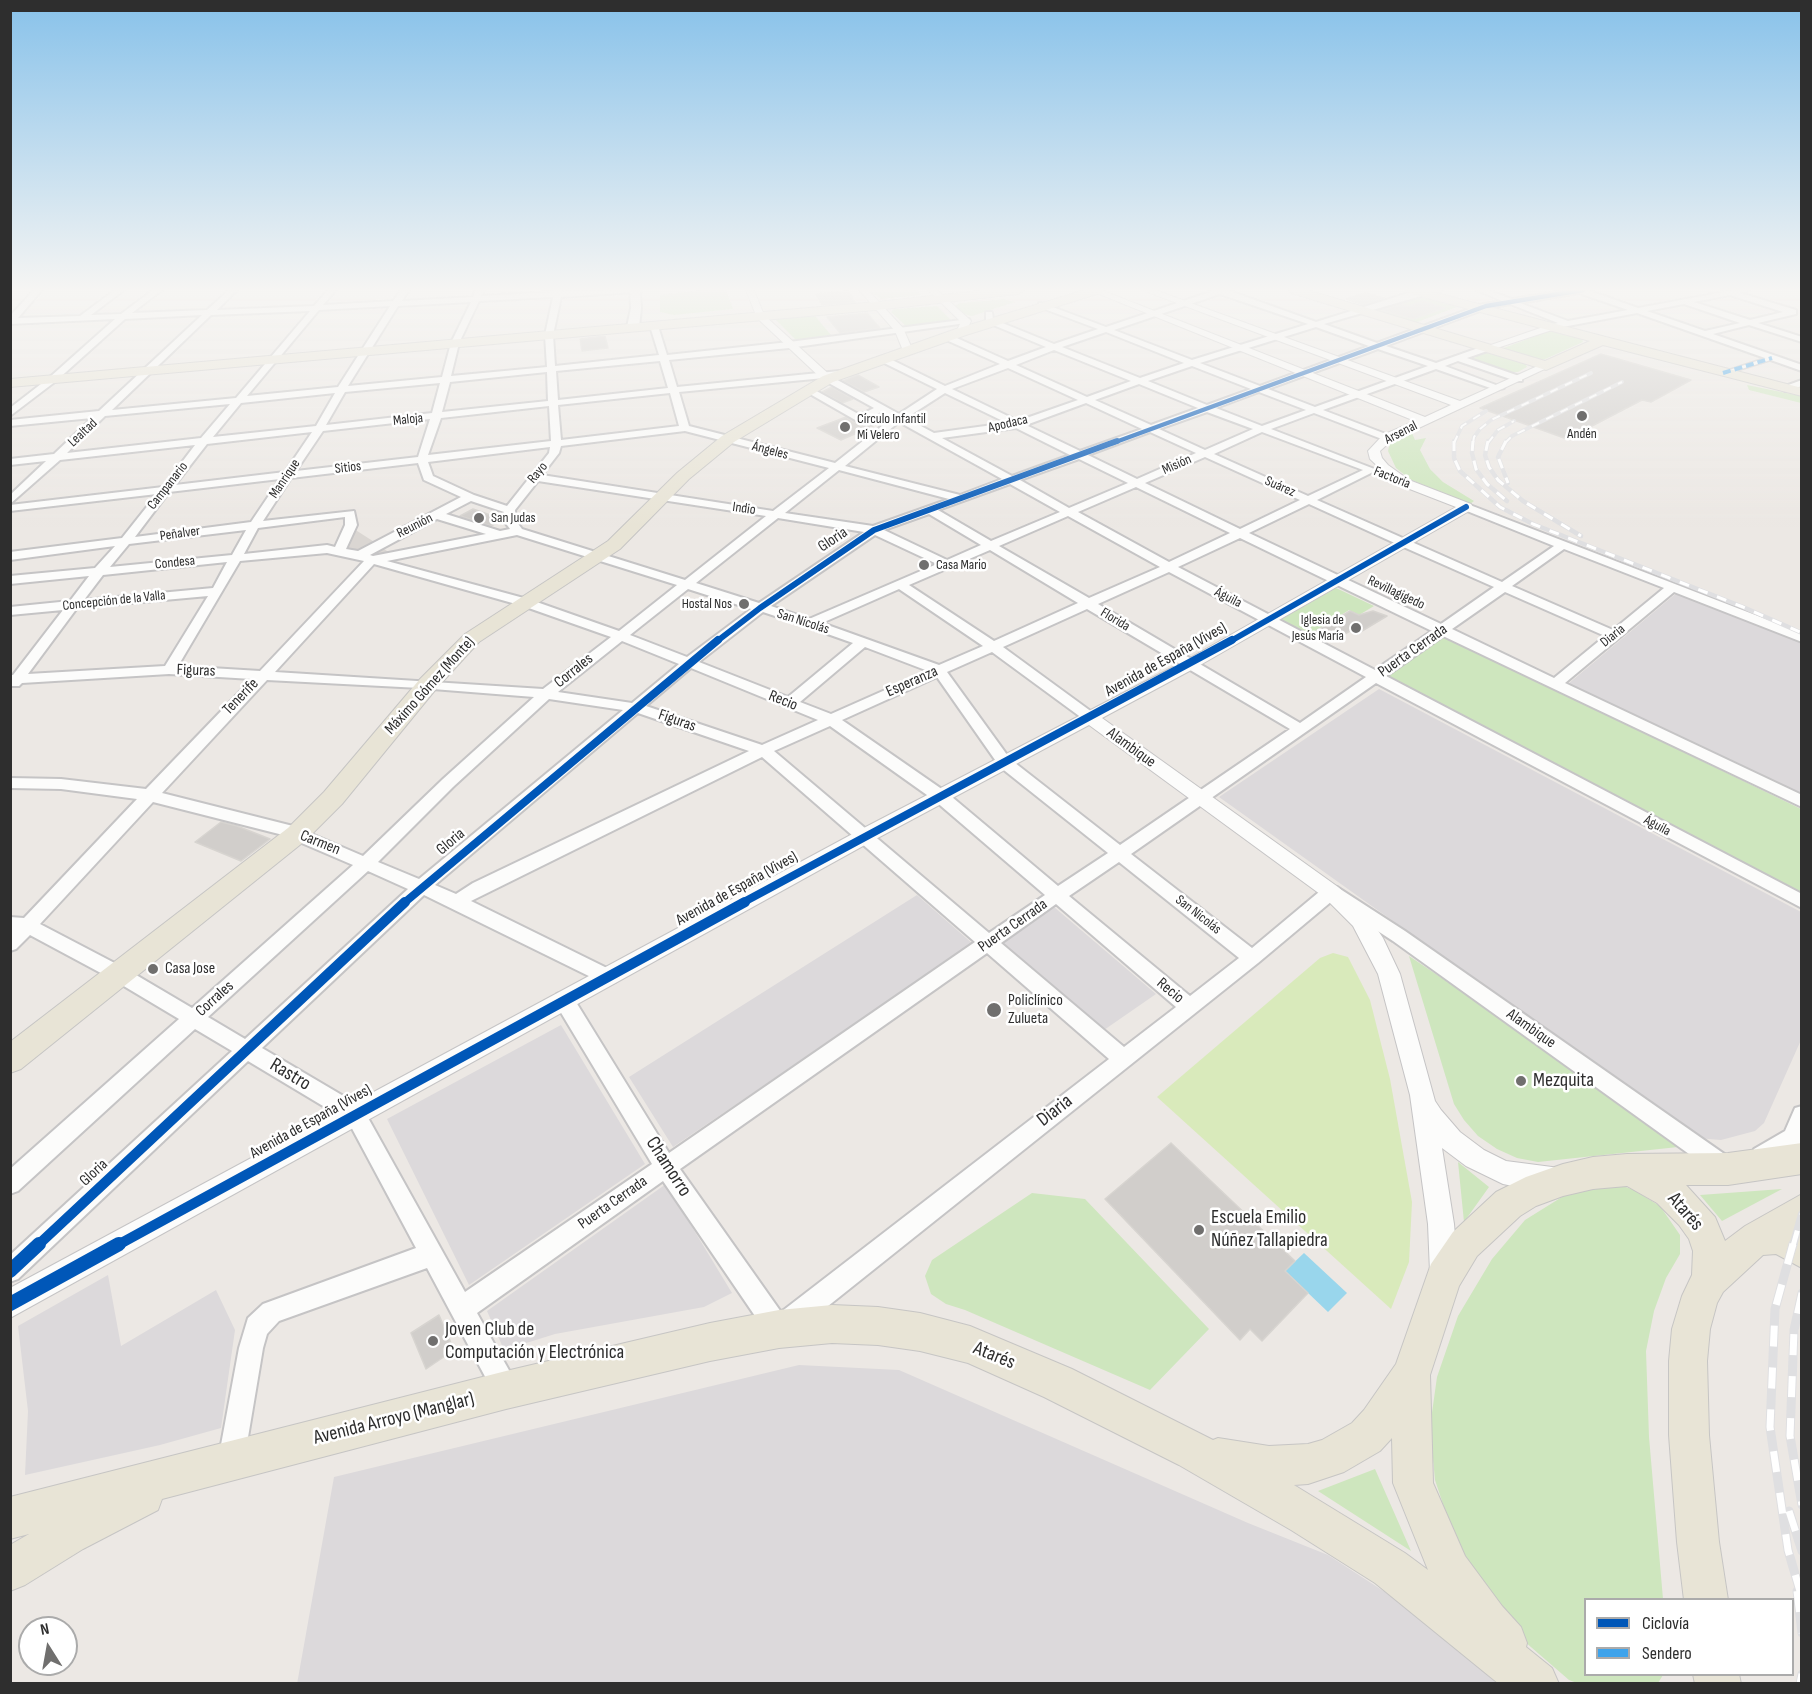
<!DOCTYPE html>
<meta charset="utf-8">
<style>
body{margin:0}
#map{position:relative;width:1812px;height:1694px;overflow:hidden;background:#ece8e4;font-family:"Sofia Sans Condensed",sans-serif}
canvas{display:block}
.frame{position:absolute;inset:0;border:12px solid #2e2e2e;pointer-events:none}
.legend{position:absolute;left:1584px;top:1598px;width:210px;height:78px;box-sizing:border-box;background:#fff;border:2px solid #ababab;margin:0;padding:8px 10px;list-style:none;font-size:18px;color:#2e2e2e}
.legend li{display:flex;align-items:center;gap:12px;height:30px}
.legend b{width:30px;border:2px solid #ababab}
.north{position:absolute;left:18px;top:1616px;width:60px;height:60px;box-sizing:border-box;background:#fff;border:2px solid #ababab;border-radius:50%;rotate:349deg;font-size:16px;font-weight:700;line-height:24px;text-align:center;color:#2e2e2e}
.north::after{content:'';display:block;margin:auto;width:21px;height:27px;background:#706f6e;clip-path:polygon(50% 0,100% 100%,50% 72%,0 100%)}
</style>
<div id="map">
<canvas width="1812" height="1694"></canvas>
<div class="frame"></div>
<ul class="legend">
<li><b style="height:8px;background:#0057b8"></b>Ciclovía</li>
<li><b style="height:8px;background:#3ea3eb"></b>Sendero</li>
</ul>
<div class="north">N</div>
</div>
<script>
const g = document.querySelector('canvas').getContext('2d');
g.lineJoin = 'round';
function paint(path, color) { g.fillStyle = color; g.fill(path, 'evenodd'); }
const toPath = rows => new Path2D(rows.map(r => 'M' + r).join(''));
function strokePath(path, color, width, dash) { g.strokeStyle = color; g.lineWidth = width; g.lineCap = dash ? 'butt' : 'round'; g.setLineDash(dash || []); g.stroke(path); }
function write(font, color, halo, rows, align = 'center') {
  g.font = font + ' "Sofia Sans Condensed",sans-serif'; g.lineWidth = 5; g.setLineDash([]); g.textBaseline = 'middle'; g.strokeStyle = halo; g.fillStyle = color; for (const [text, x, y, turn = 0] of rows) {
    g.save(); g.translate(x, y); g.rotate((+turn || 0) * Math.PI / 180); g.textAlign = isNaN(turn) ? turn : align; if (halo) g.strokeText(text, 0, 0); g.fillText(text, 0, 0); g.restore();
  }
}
paint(toPath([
 [1679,591,1801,642,1801,795,1568,684],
 [1379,689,1801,912,1801,1040,1764,1123,1755,1131,1721,1140,1697,1138,1219,797],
 [917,895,973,944,673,1147,629,1077],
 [1054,907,1156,994,1104,1030,1000,943],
 [561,1025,645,1164,469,1285,387,1119],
 [666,1184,732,1293,704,1307,555,1334,504,1350,487,1311],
 [108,1275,121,1346,216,1290,235,1330,221,1428,160,1445,25,1475,28,1411,18,1326],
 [799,1365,899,1370,1248,1523,1328,1555,1428,1620,1496,1683,297,1684,334,1477]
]), '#dcd9db');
paint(toPath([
 [702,290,726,290,733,309,674,315,660,312,660,295],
 [868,290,917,290,921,295,881,299],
 [1416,295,1457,307,1412,324,1371,311],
 [1004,299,1015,302,972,316,963,314,955,306,960,303],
 [937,306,952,321,907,327,891,312,894,309],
 [815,316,831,335,796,340,775,319],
 [1549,331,1582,339,1583,342,1541,361,1501,349],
 [1481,353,1490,353,1525,363,1527,367,1518,372,1506,372,1473,359],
 [1747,385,1801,396,1801,403,1749,390],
 [1412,433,1415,440,1426,438,1420,450,1430,469,1443,482,1474,501,1470,504,1411,480,1396,468,1388,451,1389,447,1391,442],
 [1336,588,1374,606,1359,615,1349,610,1316,631,1325,636,1315,642,1278,621],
 [1443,635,1801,809,1801,897,1385,678],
 [1409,956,1556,1055,1681,1145,1678,1147,1538,1162,1517,1158,1497,1149,1478,1136,1464,1120,1454,1104],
 [1458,1162,1489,1187,1464,1222],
 [1615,1184,1632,1189,1660,1206,1680,1235,1680,1254,1666,1278,1654,1311,1646,1351,1649,1437,1663,1599,1586,1600,1586,1674,1663,1675,1658,1683,1577,1683,1569,1680,1524,1641,1456,1543,1435,1480,1430,1427,1437,1377,1458,1316,1492,1259,1525,1220,1570,1192],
 [1782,1189,1722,1221,1700,1195],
 [1032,1193,1085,1199,1209,1329,1150,1390,965,1310,946,1304,931,1294,925,1276,932,1260],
 [1375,1469,1411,1551,1318,1491]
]), '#cee6be');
paint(toPath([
 [1333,953,1348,957,1370,1000,1390,1079,1412,1202,1409,1262,1391,1309,1157,1097,1320,958]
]), '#d9eabb');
paint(toPath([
 [354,529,379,545,391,554,376,557,346,547]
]), '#dad6d2');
paint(toPath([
 [1304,1253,1347,1293,1328,1312,1285,1271]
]), '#99d6ec');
const building = toPath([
 [848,291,855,302,822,305,816,294,848,291],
 [1365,293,1373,295,1384,298,1364,305,1346,299,1365,293],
 [1423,301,1445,308,1413,319,1381,310,1402,304,1409,306,1423,301],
 [867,313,880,328,840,333,827,317,867,313],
 [605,336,608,348,582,351,580,339,605,336],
 [1601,354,1691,380,1651,402,1642,400,1567,439,1480,408,1601,354],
 [858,375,879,387,864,392,843,381,858,375],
 [832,387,853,399,842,403,822,392,832,387],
 [846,417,856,423,866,422,873,426,841,440,817,428,846,417],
 [473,509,502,519,502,520,491,526,460,516,473,509],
 [1350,611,1359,615,1373,611,1387,616,1357,634,1350,631,1334,640,1316,631,1350,611],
 [221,822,237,826,270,839,241,861,195,842,221,822],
 [1171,1143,1295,1261,1285,1271,1308,1293,1262,1341,1250,1329,1240,1340,1105,1199,1171,1143],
 [439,1315,454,1350,426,1369,411,1333,439,1315]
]);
paint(building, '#d1cecb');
strokePath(building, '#d7d4d0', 1.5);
const pedestrian = toPath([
 [1772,356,1775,358,1774,359,1725,374,1720,373,1772,356]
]);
const minor = toPath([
 [34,290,42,290,18,318,80,316,115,290,124,290,91,315,121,314,153,290,162,290,132,313,207,310,229,290,237,290,217,310,314,306,328,290,336,290,323,305,393,301,401,290,409,290,402,301,473,297,476,290,484,290,481,296,554,292,554,290,562,290,562,292,639,290,635,292,561,297,553,335,555,366,659,355,650,326,654,324,658,326,667,355,789,342,969,319,970,321,966,323,789,348,669,360,677,387,839,371,844,374,842,376,832,377,899,414,937,389,880,361,880,357,886,357,945,386,1000,364,944,339,944,335,950,335,1008,361,1046,347,986,322,986,312,992,312,993,319,1000,322,1054,344,1098,329,1039,307,1039,303,1042,303,1106,327,1216,290,1227,290,1316,322,1418,290,1442,290,1324,324,1377,343,1483,304,1502,301,1477,290,1487,290,1512,299,1571,290,1587,290,1638,308,1735,290,1749,290,1740,293,1796,310,1796,314,1758,323,1802,337,1802,342,1749,325,1713,334,1802,365,1802,371,1637,313,1552,329,1548,327,1549,325,1558,323,1510,304,1488,308,1386,346,1436,363,1484,346,1490,346,1490,350,1467,358,1522,377,1522,381,1516,381,1458,361,1445,366,1504,388,1496,390,1436,369,1323,410,1391,436,1391,440,1387,441,1314,413,1271,429,1377,470,1317,500,1502,582,1554,546,1462,509,1462,505,1470,505,1802,633,1802,642,1674,592,1565,683,1802,795,1802,807,1443,636,1386,676,1802,894,1802,908,1376,683,1131,854,1252,948,1325,887,1331,886,1337,887,1405,931,1730,1158,1733,1165,1730,1172,1722,1175,1714,1172,1393,941,1332,901,1258,963,788,1338,779,1341,770,1338,663,1181,477,1313,515,1381,519,1390,515,1399,506,1403,497,1399,427,1268,279,1321,267,1334,263,1348,244,1461,240,1470,231,1474,222,1470,218,1461,239,1348,248,1318,263,1304,416,1248,348,1121,248,1061,18,1279,10,1282,10,1255,232,1051,195,1029,18,1191,10,1194,10,1169,179,1019,112,979,30,935,16,949,10,951,10,917,24,918,137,799,61,789,10,788,10,778,61,779,146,789,252,679,169,674,22,683,19,686,10,686,10,675,13,675,63,610,10,615,10,607,70,601,89,576,10,584,10,576,95,568,115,546,10,560,10,552,122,538,157,494,10,511,10,505,163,487,195,445,60,460,10,504,10,495,46,461,10,465,10,459,54,454,92,418,10,426,10,420,99,411,202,315,125,319,56,381,10,416,10,408,50,377,115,319,10,324,10,316,34,290],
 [1579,293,1628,310,1568,321,1520,303,1579,293],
 [1220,294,1308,324,1192,360,1114,330,1220,294],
 [1730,295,1783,312,1750,320,1694,302,1730,295],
 [553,297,545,335,547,367,451,376,459,343,479,301,553,297],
 [471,302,451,343,442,377,348,386,398,306,471,302],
 [1684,304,1740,323,1705,331,1647,311,1684,304],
 [390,306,338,387,247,396,319,310,390,306],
 [310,311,236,398,112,410,211,315,310,311],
 [1316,327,1369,346,1260,386,1200,363,1316,327],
 [1106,332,1184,363,1140,378,1062,347,1106,332],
 [1378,349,1428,366,1315,407,1268,389,1378,349],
 [1054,350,1131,381,1087,397,1016,365,1054,350],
 [660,361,668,388,558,400,556,371,660,361],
 [1192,366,1251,389,1207,405,1148,381,1192,366],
 [1008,368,1078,400,1018,421,952,389,1008,368],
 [547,372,548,401,442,412,450,382,547,372],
 [824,378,825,381,874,408,860,415,811,388,803,390,857,421,863,421,881,412,892,418,835,463,689,426,679,392,824,378],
 [440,383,432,413,326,425,345,392,440,383],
 [1139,384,1198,408,1151,425,1095,400,1139,384],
 [1259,392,1306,410,1262,426,1216,408,1259,392],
 [335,393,316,426,213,437,241,403,335,393],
 [670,393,679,426,561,440,558,405,670,393],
 [945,393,1007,423,934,433,906,418,945,393],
 [1086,403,1142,429,1080,451,1026,425,1086,403],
 [230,404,201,438,67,453,105,416,230,404],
 [549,406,551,441,428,455,441,418,549,406],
 [1207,412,1253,429,1205,450,1159,429,1207,412],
 [430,419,418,457,296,471,323,431,430,419],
 [899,422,1002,479,960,495,845,466,899,422],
 [1016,428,1070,455,1012,476,942,438,1016,428],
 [685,431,829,468,773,511,542,475,559,453,561,446,685,431],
 [312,432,285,472,175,485,207,444,312,432],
 [1150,432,1196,453,1137,479,1088,455,1150,432],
 [1262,432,1363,470,1308,496,1214,454,1262,432],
 [550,447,549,453,507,506,474,495,433,476,428,462,550,447],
 [1205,457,1300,500,1240,529,1145,483,1205,457],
 [1079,459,1128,483,1069,508,1020,480,1079,459],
 [418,463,424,480,461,497,358,551,346,549,357,525,354,511,263,521,291,478,418,463],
 [839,470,949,499,873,526,785,513,839,470],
 [280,479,251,522,135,537,169,492,280,479],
 [538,481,766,516,685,580,522,529,516,521,515,510,538,481],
 [1010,484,1060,512,991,541,938,510,1010,484],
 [1136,487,1230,533,1169,562,1078,512,1136,487],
 [471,501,504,512,504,521,510,529,500,531,446,514,471,501],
 [1309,504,1399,545,1494,587,1441,624,1249,533,1309,504],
 [929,514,981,545,947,560,884,530,929,514],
 [1068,516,1160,567,1089,598,999,546,1068,516],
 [345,517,345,525,335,547,327,545,244,554,258,528,345,517],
 [778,518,864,532,759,603,696,583,778,518],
 [437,519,486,534,373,556,370,555,437,519],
 [246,530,232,555,110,567,129,544,246,530],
 [517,535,677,585,619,631,531,600,387,561,517,535],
 [875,535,937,564,809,619,771,606,875,535],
 [1240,538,1432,631,1375,670,1178,567,1240,538],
 [1564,549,1664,588,1613,630,1512,586,1564,549],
 [990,550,1078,603,994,641,909,585,990,550],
 [327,553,364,561,260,671,178,666,240,561,327,553],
 [227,562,213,588,84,600,103,575,227,562],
 [374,564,523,606,611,637,543,689,275,672,374,564],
 [1169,572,1366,677,1300,723,1098,604,1169,572],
 [688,589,751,609,687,657,630,635,688,589],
 [899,589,983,646,939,665,822,623,899,589],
 [1505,592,1605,636,1554,678,1452,629,1505,592],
 [208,596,165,666,28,674,77,608,208,596],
 [1087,609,1290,729,1120,845,1010,759,947,672,992,652,1086,721,1096,721,1098,718,1096,715,1003,647,1087,609],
 [763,612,805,626,853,643,788,697,699,662,763,612],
 [622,641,679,664,632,703,558,692,622,641],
 [865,647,928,671,831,714,800,702,865,647],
 [691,668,818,720,762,745,646,706,691,668],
 [937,677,1000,767,1108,853,1058,886,946,792,842,720,937,677],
 [267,680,420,688,534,697,443,779,363,856,293,826,162,793,267,680],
 [549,699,623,710,419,879,378,862,453,787,549,699],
 [638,713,749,751,473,883,456,894,435,885,638,713],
 [830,726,934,800,1045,895,989,933,774,751,830,726],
 [762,757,975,942,669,1153,571,994,564,992,557,994,555,1000,557,1006,652,1164,465,1292,362,1107,262,1048,424,895,601,982,608,984,615,982,617,977,615,972,471,901,762,757],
 [153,802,283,835,353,865,192,1008,126,969,40,924,153,802],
 [1119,862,1239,958,1190,996,1069,896,1119,862],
 [368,871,408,889,245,1039,208,1017,368,871],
 [1056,904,1176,1007,1124,1047,1001,943,1056,904],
 [987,953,1109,1059,781,1312,680,1169,987,953],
 [1802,380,1802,386,1785,391,1780,388,1802,380],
 [1802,1106,1800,1145,1770,1163,1762,1166,1754,1163,1751,1156,1754,1149,1785,1131,1795,1108,1802,1106]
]);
const tertiary = toPath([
 [746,290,754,290,764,315,832,377,832,381,824,381,757,318,746,290],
 [859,290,868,290,903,328,913,351,912,353,904,353,895,331,859,290],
 [928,290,937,290,969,319,971,321,965,334,957,334,956,332,961,322,928,290],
 [1089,290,1101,290,1425,417,1451,405,1142,290,1155,290,1460,401,1542,364,1551,366,1391,441,1380,451,1382,458,1388,465,1409,480,1471,504,1473,507,1471,510,1195,668,1102,718,1338,887,1367,914,1383,938,1400,974,1435,1101,1441,1110,1460,1132,1484,1150,1506,1161,1552,1167,1561,1170,1565,1179,1561,1188,1552,1191,1532,1190,1503,1184,1466,1166,1442,1148,1454,1224,1458,1272,1454,1282,1444,1286,1434,1282,1430,1272,1428,1224,1410,1095,1378,974,1353,926,1324,897,1089,725,872,841,10,1318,10,1288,858,831,1183,662,1456,507,1389,481,1388,476,1370,459,1368,451,1383,435,1415,421,1089,290],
 [1552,324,1557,327,1555,329,1491,350,1482,348,1552,324]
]);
const secondary = toPath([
 [630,290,640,290,641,308,639,327,633,330,627,327,631,308,630,290]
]);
const primary = toPath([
 [989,290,1024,290,1018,294,876,310,10,387,10,379,876,302,989,290],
 [1085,290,1102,290,1100,293,966,335,833,382,734,442,689,479,620,549,479,642,436,689,342,804,306,840,21,1069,10,1073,10,1042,288,828,324,792,420,679,465,634,608,541,677,473,722,436,823,376,956,329,1085,290],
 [1289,290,1307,290,1545,361,1590,341,1408,293,1406,290,1425,290,1802,388,1802,396,1603,345,1546,370,1291,293,1289,290],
 [1802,1143,1802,1174,1728,1185,1686,1185,1715,1217,1725,1241,1745,1226,1802,1194,1802,1268,1776,1254,1763,1255,1723,1292,1717,1303,1710,1329,1707,1361,1709,1435,1719,1542,1728,1600,1684,1600,1677,1542,1669,1435,1669,1361,1672,1329,1682,1296,1692,1275,1693,1251,1689,1239,1679,1225,1657,1203,1627,1186,1593,1189,1563,1196,1536,1206,1520,1216,1477,1256,1459,1286,1430,1375,1433,1483,1465,1556,1502,1606,1521,1627,1527,1643,1526,1647,1552,1668,1559,1684,1499,1684,1375,1583,1291,1530,1179,1465,1044,1397,968,1363,920,1351,878,1345,832,1343,779,1348,710,1361,506,1409,162,1499,158,1510,83,1549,25,1585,10,1591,10,1545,29,1534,10,1539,10,1497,506,1371,710,1323,779,1310,832,1305,878,1307,920,1313,970,1326,1072,1369,1213,1440,1218,1438,1269,1446,1308,1444,1322,1440,1352,1423,1364,1410,1396,1364,1431,1264,1453,1232,1496,1192,1526,1177,1563,1164,1593,1157,1627,1154,1728,1153,1802,1143],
 [1392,1438,1393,1483,1428,1570,1405,1553,1294,1485,1308,1484,1344,1472,1380,1451,1392,1438],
 [1693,1674,1739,1674,1741,1684,1695,1684,1693,1674]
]);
strokePath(pedestrian, '#c5c4c5', 3);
strokePath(minor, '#c5c4c5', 4);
strokePath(tertiary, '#c5c4c5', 2);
strokePath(secondary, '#c5c4c5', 4);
strokePath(primary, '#c6c5c4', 2);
paint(pedestrian, '#fcfcfb');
paint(minor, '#fcfcfb');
paint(tertiary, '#fcfcfb');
paint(secondary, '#fcfcfb');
paint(primary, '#e8e4d6');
const railFar3 = toPath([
 [1454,443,1462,426,1486,411],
 [1473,443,1474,437,1480,429,1491,420,1591,373],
 [1488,443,1498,430,1514,421],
 [1505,443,1512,436,1622,382]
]);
const railFar2 = toPath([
 [1454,441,1454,458,1460,471,1500,507,1533,524,1743,607,1802,633],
 [1473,441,1472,453,1476,469,1487,484,1507,501],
 [1488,441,1485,455,1489,467,1498,480,1523,501,1581,536],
 [1506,441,1498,457,1508,483]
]);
const railFar1 = toPath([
 [1793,1246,1802,1214]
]);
const rail = toPath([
 [1793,1244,1775,1309,1770,1427,1788,1550,1802,1598],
 [1802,1293,1794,1330,1790,1436,1802,1505],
 [1789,1511,1802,1551],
 [1797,1591,1802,1633],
 [1800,1684,1802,1674]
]);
strokePath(railFar3, '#dfdfe1', 4);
strokePath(railFar2, '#dfdfe1', 4.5);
strokePath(railFar1, '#dfdfe1', 8);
strokePath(rail, '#dfdfe1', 9);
strokePath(railFar3, '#fff', 2, [8]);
strokePath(railFar2, '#fff', 3, [10]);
strokePath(railFar1, '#fff', 5, [16]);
strokePath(rail, '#fff', 7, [21]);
strokePath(toPath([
 [1723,373,1772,358]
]), '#3ea3eb', 4, [8, 4]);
strokePath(toPath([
 [1113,443,1486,306,1583,290]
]), '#0057b8', 4.5);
strokePath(toPath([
 [716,642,760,608,874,530,1117,441],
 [1229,642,1466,507]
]), '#0057b8', 6);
strokePath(toPath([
 [404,903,718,640],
 [742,903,1232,640]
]), '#0057b8', 8);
strokePath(toPath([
 [37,1246,405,902],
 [116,1246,745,902]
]), '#0057b8', 10);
strokePath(toPath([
 [10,1271,39,1244],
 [10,1304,119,1244]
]), '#0057b8', 14);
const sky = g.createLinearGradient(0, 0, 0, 527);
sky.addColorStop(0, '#88c2ea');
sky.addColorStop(0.55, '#f6f5f3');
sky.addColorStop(1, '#f6f5f300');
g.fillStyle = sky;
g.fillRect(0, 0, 1812, 527);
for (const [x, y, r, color] of [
 [1582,416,6,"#706f6e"],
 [845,427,6,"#706f6e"],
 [479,518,6,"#706f6e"],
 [924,565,6,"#706f6e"],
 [744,604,6,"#706f6e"],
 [1356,628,6,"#706f6e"],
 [153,969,6,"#706f6e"],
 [994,1010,8,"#706f6e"],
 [1521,1081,6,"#706f6e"],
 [1199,1230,6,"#706f6e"],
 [433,1341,6,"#706f6e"]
]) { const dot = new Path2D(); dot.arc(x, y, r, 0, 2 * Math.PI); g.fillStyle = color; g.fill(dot); strokePath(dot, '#fff', 2); }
write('14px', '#2e2e2e', '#fff', [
 ["Círculo Infantil",857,419],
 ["Mi Velero",857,435],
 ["Andén",1582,434,"center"],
 ["San Judas",491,518],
 ["Casa Mario",936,565],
 ["Hostal Nos",732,604,"right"],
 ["Iglesia de",1344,620,"right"],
 ["Jesús María",1344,636,"right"]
], 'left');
write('14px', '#2e2e2e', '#fff', [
 ["Maloja",408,420,-6],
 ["Apodaca",1008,424,-13],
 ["Lealtad",83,433,-43],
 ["Arsenal",1401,433,-27],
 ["Ángeles",770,451,15],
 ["Misión",1177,465,-24],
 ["Sitios",348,468,-7],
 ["Rayo",538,473,-51],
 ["Factoría",1392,478,22],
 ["Manrique",285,479,-56],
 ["Campanario",168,486,-52],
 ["Suárez",1280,487,24],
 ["Indio",744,509,8],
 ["Reunión",415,526,-27],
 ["Peñalver",180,534,-8],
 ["Condesa",175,563,-6],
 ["Revillagigedo",1396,593,25],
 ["Águila",1228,598,27],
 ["Concepción de la Valla",114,601,-6],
 ["Florida",1115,620,31],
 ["San Nicolás",803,622,18],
 ["Diaria",1613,636,-39],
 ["Águila",1657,826,28],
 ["San Nicolás",1198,915,38]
]);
write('16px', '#2e2e2e', '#fff', [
 ["Gloria",833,540,-34],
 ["Puerta Cerrada",1413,651,-35],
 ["Avenida de España (Vives)",1166,660,-29],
 ["Figuras",196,671,2],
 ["Corrales",574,671,-39],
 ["Esperanza",912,682,-24],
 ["Máximo Gómez (Monte)",430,686,-48],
 ["Tenerife",241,697,-46],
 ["Recio",783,701,22],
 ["Figuras",677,721,19],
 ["Alambique",1131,748,36],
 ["Gloria",451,842,-40],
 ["Carmen",320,843,22],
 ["Avenida de España (Vives)",737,889,-29],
 ["Puerta Cerrada",1013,926,-35],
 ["Recio",1170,991,40],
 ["Corrales",215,999,-42],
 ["Alambique",1531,1029,35],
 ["Avenida de España (Vives)",311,1122,-29],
 ["Gloria",94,1173,-43],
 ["Puerta Cerrada",613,1203,-35]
]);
write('16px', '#2e2e2e', '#fff', [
 ["Casa Jose",165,969],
 ["Policlínico",1008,1001],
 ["Zulueta",1008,1019]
], 'left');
write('20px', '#2e2e2e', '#fff', [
 ["Rastro",290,1075,31],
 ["Diaria",1055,1111,-38],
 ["Chamorro",668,1167,57],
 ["Atarés",1685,1212,49],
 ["Atarés",994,1356,22],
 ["Avenida Arroyo (Manglar)",394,1419,-14]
]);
write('20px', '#2e2e2e', '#fff', [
 ["Mezquita",1533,1081],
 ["Escuela Emilio",1211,1218],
 ["Núñez Tallapiedra",1211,1241],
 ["Joven Club de",445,1330],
 ["Computación y Electrónica",445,1353]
], 'left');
</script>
